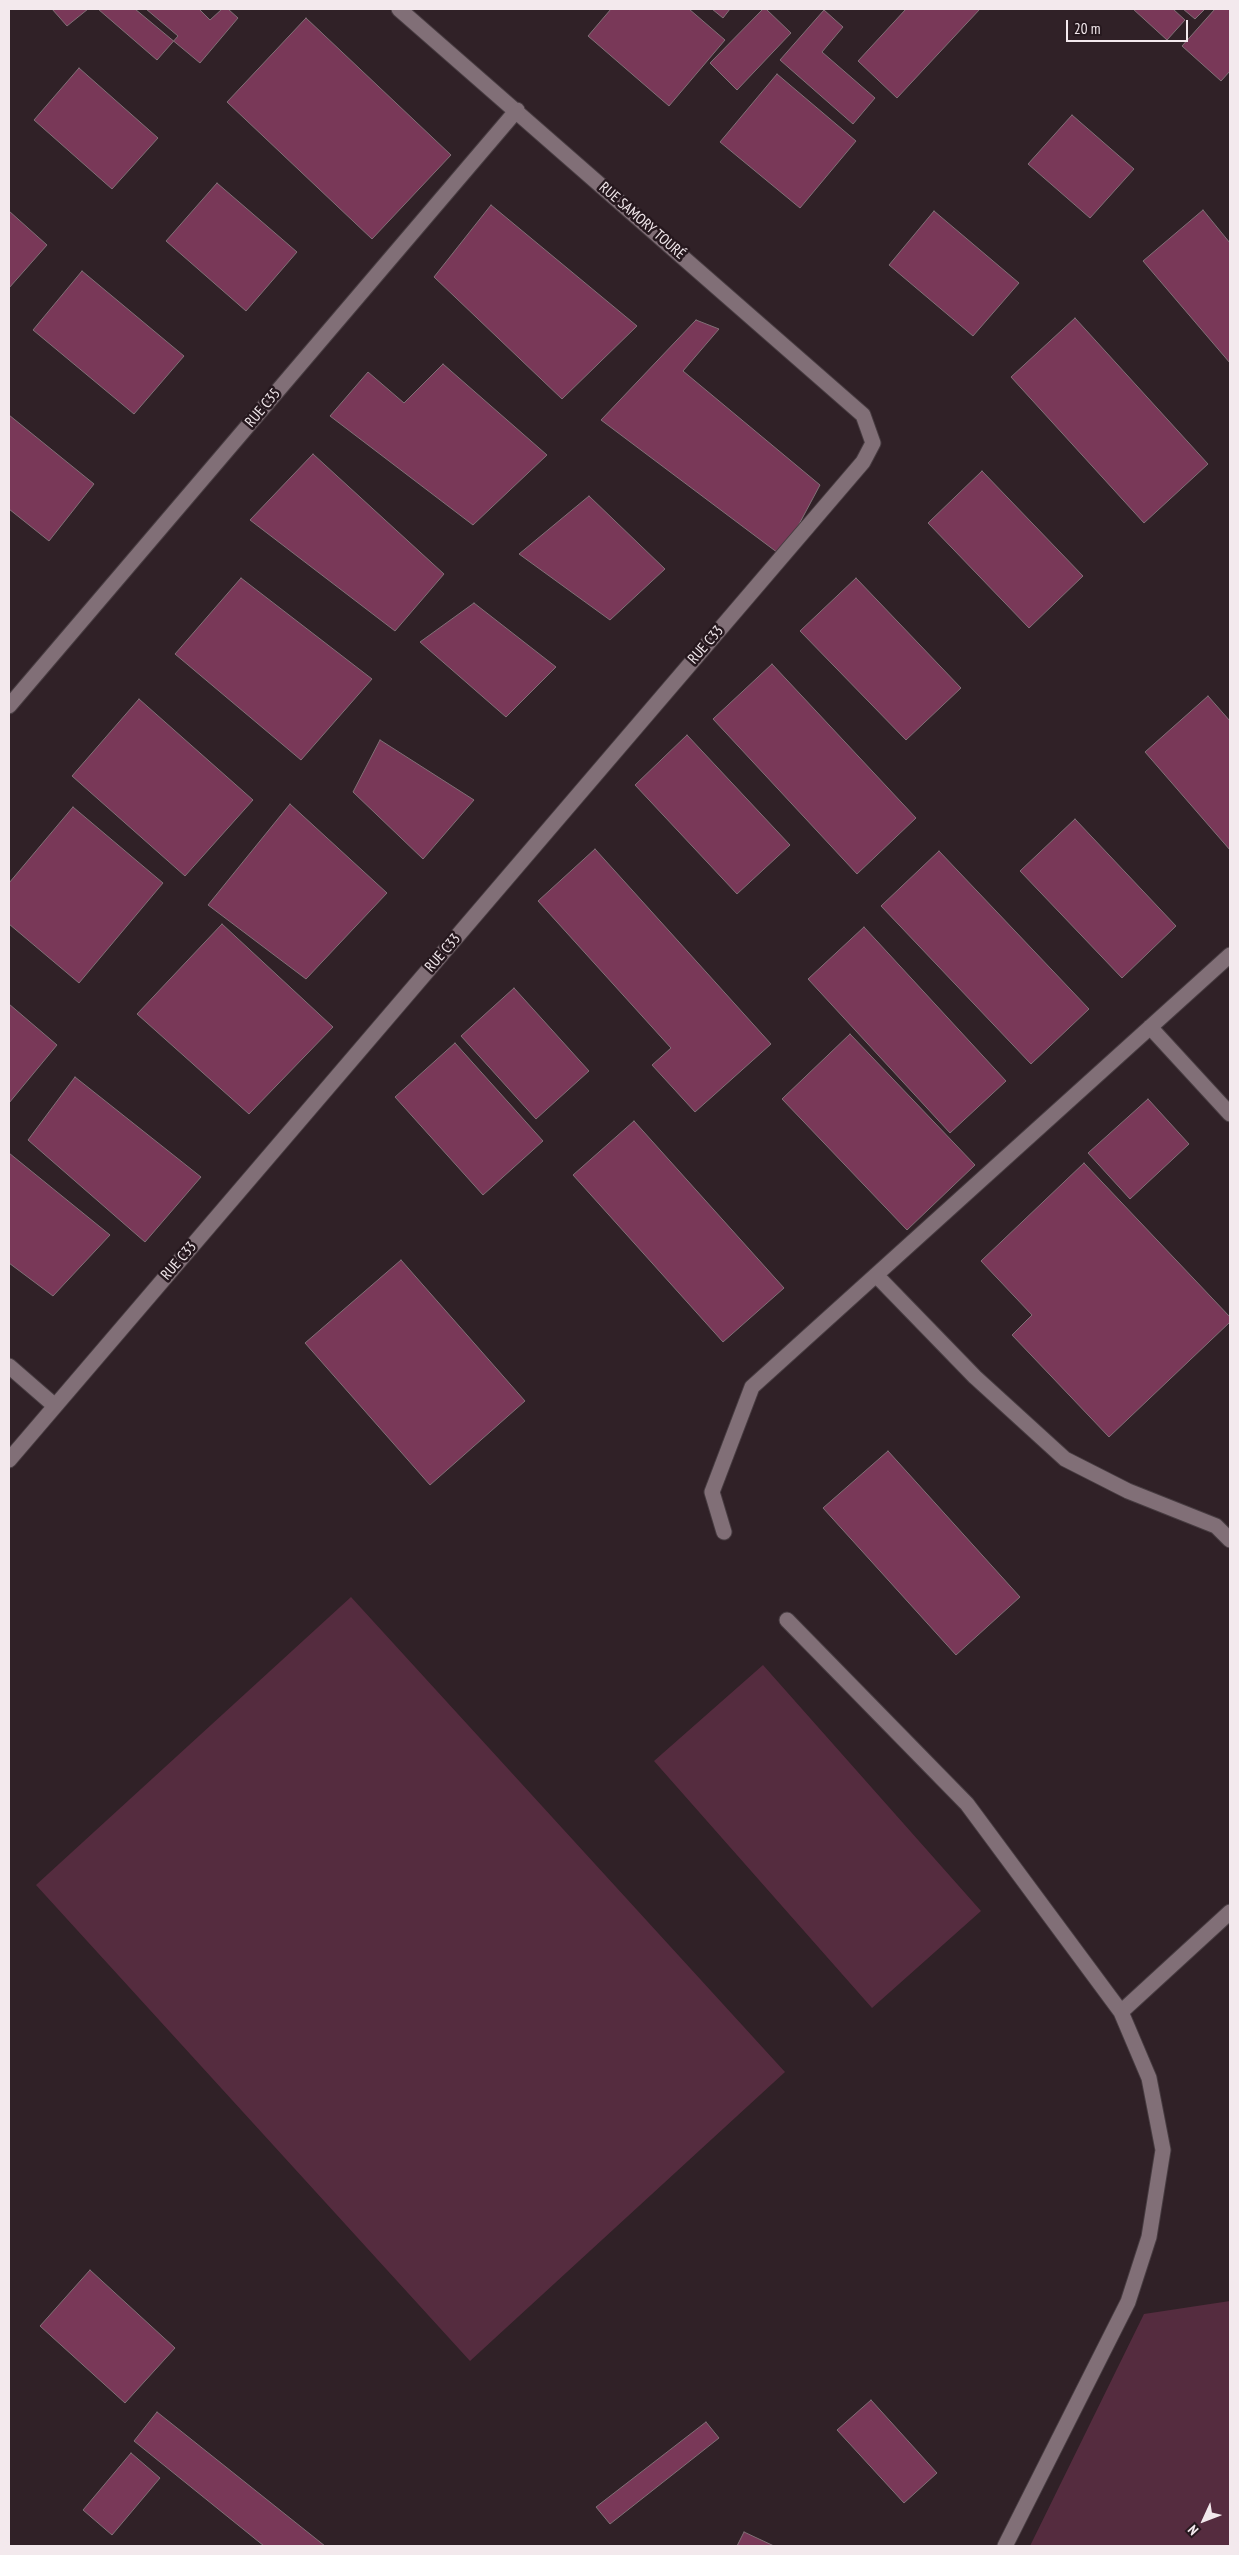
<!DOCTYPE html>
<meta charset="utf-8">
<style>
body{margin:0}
#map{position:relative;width:1239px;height:2555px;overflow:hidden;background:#302127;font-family:"PT Sans Narrow",sans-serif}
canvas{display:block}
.frame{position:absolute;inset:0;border:10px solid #f3e9ed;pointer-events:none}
.north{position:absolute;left:1179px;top:2495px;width:50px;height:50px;-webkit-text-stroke:4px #26181e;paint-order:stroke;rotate:227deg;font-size:14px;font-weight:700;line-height:20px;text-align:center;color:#f3e9ed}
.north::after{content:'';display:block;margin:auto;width:18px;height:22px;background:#f3e9ed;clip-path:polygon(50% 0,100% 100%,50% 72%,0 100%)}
.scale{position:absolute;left:1066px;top:20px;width:122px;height:22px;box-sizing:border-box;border:2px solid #f3e9ed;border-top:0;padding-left:6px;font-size:15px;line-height:18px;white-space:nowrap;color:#f3e9ed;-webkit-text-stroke:4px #26181e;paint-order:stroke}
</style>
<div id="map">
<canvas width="1239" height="2555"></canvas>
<div class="frame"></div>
<div class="north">N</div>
<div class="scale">20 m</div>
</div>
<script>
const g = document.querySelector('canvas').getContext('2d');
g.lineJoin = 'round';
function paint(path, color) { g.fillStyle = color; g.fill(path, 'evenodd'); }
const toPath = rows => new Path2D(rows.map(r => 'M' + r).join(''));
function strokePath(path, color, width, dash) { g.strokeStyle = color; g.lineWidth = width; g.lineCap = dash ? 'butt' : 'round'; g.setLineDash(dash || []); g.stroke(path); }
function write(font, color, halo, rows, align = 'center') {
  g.font = font + ' "PT Sans Narrow",sans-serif'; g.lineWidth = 5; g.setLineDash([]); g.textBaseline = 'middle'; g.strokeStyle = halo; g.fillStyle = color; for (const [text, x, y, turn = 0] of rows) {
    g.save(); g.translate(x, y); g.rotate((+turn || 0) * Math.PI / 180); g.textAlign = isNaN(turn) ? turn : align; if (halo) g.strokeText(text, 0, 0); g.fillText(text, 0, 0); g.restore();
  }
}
paint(toPath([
 [351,1597,785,2072,470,2361,36,1885],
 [763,1665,981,1911,872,2008,654,1761],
 [1230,2301,1230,2546,1030,2546,1144,2314]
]), '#552c3f');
const building = toPath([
 [52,9,88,9,67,26,52,9],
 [98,9,146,9,178,36,157,60,98,9],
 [135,9,228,9,238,18,200,63,135,9],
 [199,9,222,9,210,20,199,9],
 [611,9,689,9,725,40,669,106,588,36,611,9],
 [712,9,730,9,723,18,712,9],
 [763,9,766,9,791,33,737,90,710,63,763,9],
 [906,9,980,9,897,98,858,61,906,9],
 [1133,9,1173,9,1185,20,1167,40,1133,9],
 [1183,9,1205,9,1195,19,1183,9],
 [1215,9,1230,9,1230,71,1221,81,1182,46,1215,9],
 [824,10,843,27,822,52,875,98,853,124,780,60,824,10],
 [306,18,451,155,372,239,227,102,306,18],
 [79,68,158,138,112,189,34,120,79,68],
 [777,74,856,141,800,208,720,142,777,74],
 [1072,115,1134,169,1090,218,1028,164,1072,115],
 [217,183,297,252,246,311,166,241,217,183],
 [491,205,637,326,562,399,434,277,491,205],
 [1203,210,1230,243,1230,363,1143,261,1203,210],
 [9,211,47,245,9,288,9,211],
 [934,211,1019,283,973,336,889,265,934,211],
 [82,271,184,356,134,414,33,330,82,271],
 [1075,318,1208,464,1144,523,1011,377,1075,318],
 [696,320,719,329,683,371,820,485,782,556,601,420,696,320],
 [443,364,547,455,473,525,330,416,368,372,404,403,443,364],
 [9,415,94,484,49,541,9,509,9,415],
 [313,454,444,574,395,631,250,520,313,454],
 [982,471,1083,576,1029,628,928,523,982,471],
 [589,496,665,569,610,620,519,554,589,496],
 [241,578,372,679,301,760,175,654,241,578],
 [856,578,961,688,906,740,800,631,856,578],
 [474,603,556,667,506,717,420,642,474,603],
 [772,664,916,818,857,874,713,719,772,664],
 [1208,696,1230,721,1230,850,1145,752,1208,696],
 [139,699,253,800,185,876,72,776,139,699],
 [687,735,790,845,737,894,635,785,687,735],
 [380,740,474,800,423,859,353,792,380,740],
 [290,804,387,893,306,979,208,905,290,804],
 [73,807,163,883,79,983,9,924,9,883,73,807],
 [1075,819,1176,926,1122,978,1020,871,1075,819],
 [595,849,771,1044,695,1112,652,1065,671,1048,538,901,595,849],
 [939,851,1089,1009,1031,1064,881,906,939,851],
 [222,924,333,1027,249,1114,137,1014,222,924],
 [864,927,1006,1081,950,1133,808,979,864,927],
 [514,988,589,1071,536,1119,461,1036,514,988],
 [9,1004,57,1045,9,1103,9,1004],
 [850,1034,975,1165,907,1230,782,1099,850,1034],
 [455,1043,543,1141,483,1195,395,1097,455,1043],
 [75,1077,201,1177,145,1242,28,1140,75,1077],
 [1148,1099,1189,1144,1130,1199,1088,1153,1148,1099],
 [634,1121,784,1288,723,1342,573,1175,634,1121],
 [9,1153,110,1235,53,1296,9,1263,9,1153],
 [1084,1163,1230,1317,1230,1322,1109,1437,1012,1335,1032,1315,981,1261,1084,1163],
 [401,1260,525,1401,430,1485,305,1343,401,1260],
 [888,1451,1020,1597,956,1655,823,1508,888,1451],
 [90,2270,175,2348,125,2403,40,2326,90,2270],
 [871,2400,937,2473,904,2503,837,2430,871,2400],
 [157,2412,325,2546,264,2546,134,2441,157,2412],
 [706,2422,719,2438,610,2524,596,2507,706,2422],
 [131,2453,160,2478,112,2535,83,2510,131,2453],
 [744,2532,774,2546,737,2546,744,2532]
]);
paint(building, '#793858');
strokePath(building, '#817077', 1);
const lane = toPath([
 [1150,1027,1230,1114],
 [876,1275,975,1377,1065,1459,1128,1491,1216,1526,1230,1540],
 [724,1532,712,1492,752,1387,1230,955],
 [787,1620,967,1804,1121,2012],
 [1005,2546,1128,2302,1149,2237,1163,2150,1149,2078,1121,2012,1230,1912]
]);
const street = toPath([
 [9,706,517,110],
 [9,1366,55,1406],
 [9,1460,863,462,873,443,863,415,399,9]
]);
strokePath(lane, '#473c41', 17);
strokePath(street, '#473c41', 17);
strokePath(lane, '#816f77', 15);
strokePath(street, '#816f77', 15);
write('15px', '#f3e9ed', '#26181e', [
 ["RUE SAMORY TOURÉ",642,221,41],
 ["RUE C35",263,408,-50],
 ["RUE C33",706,645,-49],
 ["RUE C33",443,953,-49],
 ["RUE C33",179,1261,-49]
]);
</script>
